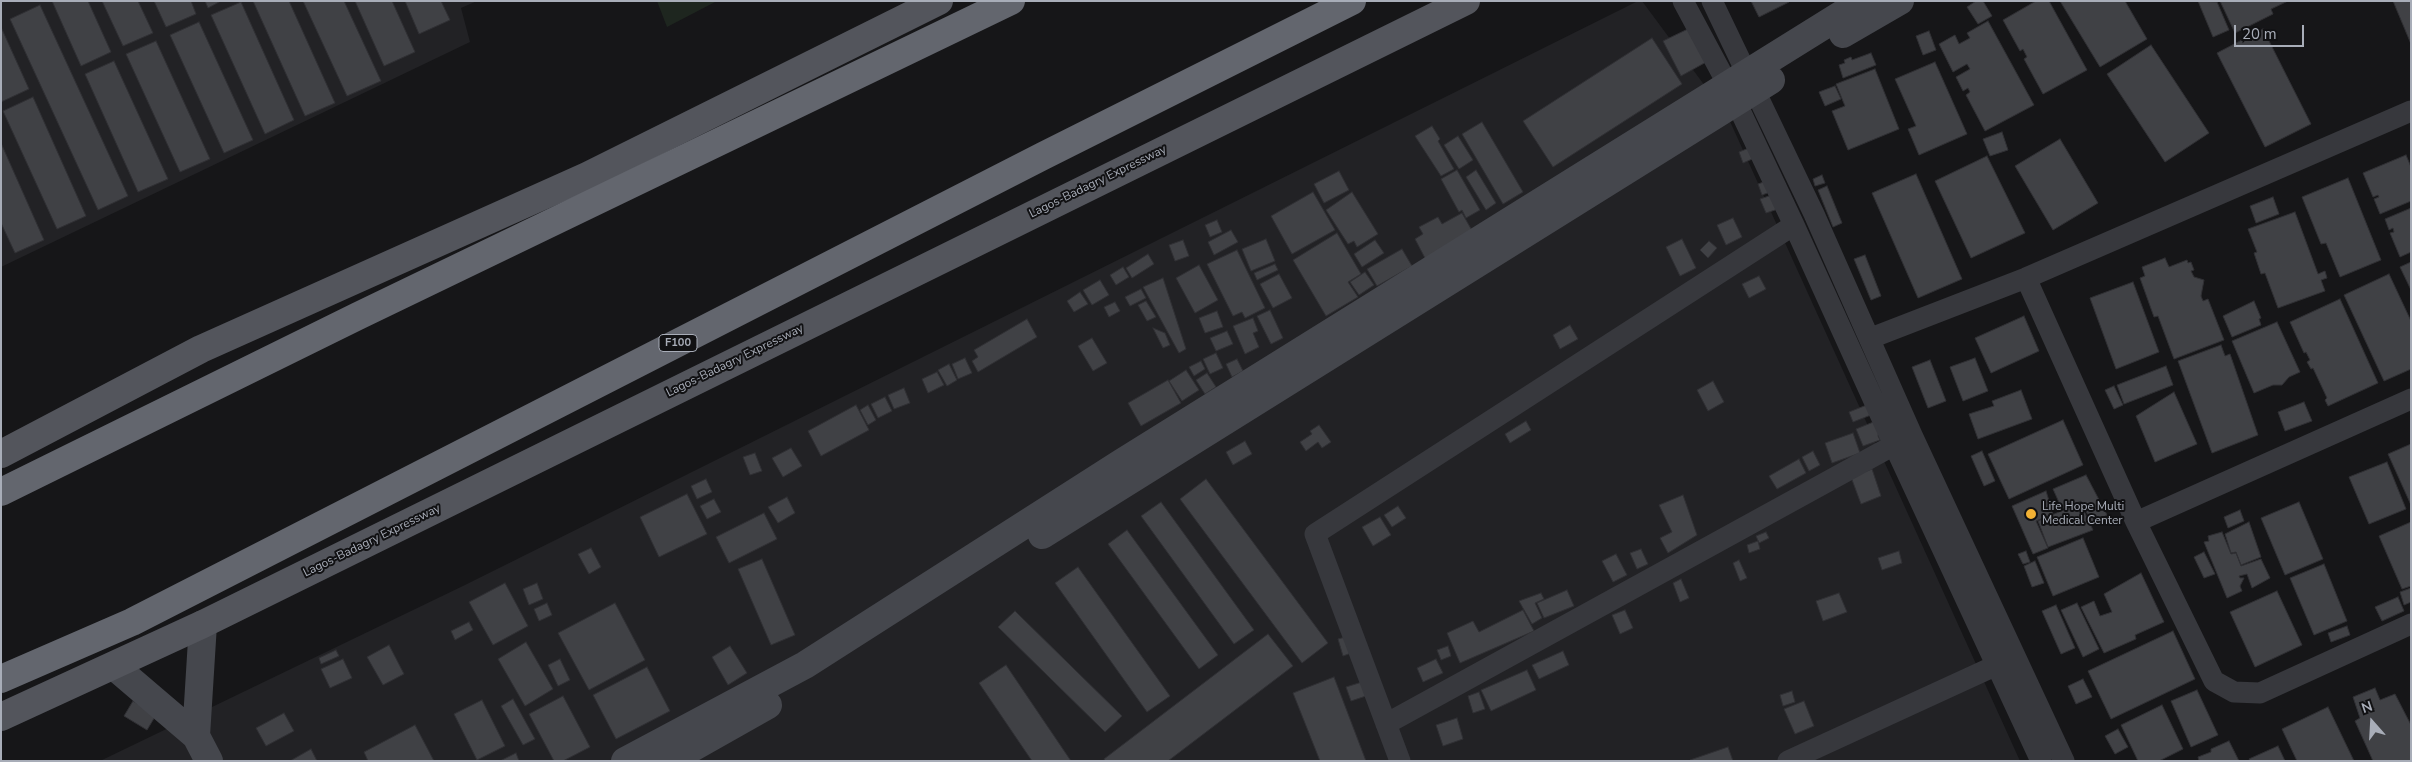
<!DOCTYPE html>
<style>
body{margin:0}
#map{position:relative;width:2412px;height:762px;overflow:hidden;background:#161618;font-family:"Nunito Sans",sans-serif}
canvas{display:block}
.frame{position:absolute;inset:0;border:2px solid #a8adb8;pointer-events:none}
.north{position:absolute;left:2347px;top:697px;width:50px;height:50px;-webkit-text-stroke:4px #111113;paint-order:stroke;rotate:341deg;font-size:14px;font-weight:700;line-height:20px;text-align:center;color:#a8adb8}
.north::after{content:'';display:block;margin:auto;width:18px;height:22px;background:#a8adb8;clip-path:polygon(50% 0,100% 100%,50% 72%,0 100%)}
.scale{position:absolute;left:2234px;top:25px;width:70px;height:22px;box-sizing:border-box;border:2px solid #a8adb8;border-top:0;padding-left:6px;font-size:15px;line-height:18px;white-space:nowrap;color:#a8adb8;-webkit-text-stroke:4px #111113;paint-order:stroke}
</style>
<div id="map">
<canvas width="2412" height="762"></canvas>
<div class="frame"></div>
<div class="north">N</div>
<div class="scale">20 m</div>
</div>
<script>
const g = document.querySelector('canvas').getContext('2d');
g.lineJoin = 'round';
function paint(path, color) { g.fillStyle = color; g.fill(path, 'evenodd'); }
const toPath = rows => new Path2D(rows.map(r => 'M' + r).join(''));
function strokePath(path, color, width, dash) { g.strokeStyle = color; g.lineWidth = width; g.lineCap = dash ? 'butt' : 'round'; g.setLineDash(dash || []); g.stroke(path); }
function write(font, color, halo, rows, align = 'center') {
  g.font = font + ' "Nunito Sans",sans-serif'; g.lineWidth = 4; g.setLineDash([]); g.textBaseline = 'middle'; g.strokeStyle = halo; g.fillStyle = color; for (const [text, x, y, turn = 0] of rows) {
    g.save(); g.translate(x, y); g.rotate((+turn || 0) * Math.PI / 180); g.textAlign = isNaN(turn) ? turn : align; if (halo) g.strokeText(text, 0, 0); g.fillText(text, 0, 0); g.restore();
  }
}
paint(toPath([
 [1,1,477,1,461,8,470,42,1,267],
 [1638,1,1642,1,1728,117,2020,761,100,761,465,585]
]), '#222225');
paint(toPath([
 [657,1,717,1,667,27]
]), '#1e261f');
const building = toPath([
 [52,1,88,1,111,52,81,66,52,1],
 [102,1,138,1,153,33,123,46,102,1],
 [154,1,191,1,196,14,166,27,154,1],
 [205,1,221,1,208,8,205,1],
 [253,1,289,1,335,103,305,116,253,1],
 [303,1,344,1,381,81,347,96,303,1],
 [355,1,392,1,415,52,384,66,355,1],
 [405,1,441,1,450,20,419,34,405,1],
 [1751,1,1789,1,1789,2,1759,17,1751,1],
 [1976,1,1983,1,1992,16,1978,24,1967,7,1976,1],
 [2036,1,2049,1,2087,70,2043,94,2024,59,2027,57,2023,49,2020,51,2003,20,2036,1],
 [2060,1,2125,1,2147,39,2100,67,2060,1],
 [2198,1,2217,2,2229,30,2213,37,2198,1],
 [2220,1,2288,1,2271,9,2273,14,2235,33,2220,1],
 [2393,1,2411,1,2411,44,2393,1],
 [241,2,294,120,265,134,211,15,241,2],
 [40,5,128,196,98,210,10,19,40,5],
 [1988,21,2034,105,1985,131,1966,95,1970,92,1968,88,1963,91,1956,77,1970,69,1967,64,1953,72,1939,44,1955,35,1959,44,1970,38,1967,33,1988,21],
 [199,22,253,140,224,153,170,35,199,22],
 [1,27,29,89,1,102,1,27],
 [1690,28,1708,61,1681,76,1663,41,1690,28],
 [2263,29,2311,124,2265,147,2217,53,2263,29],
 [1929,31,1936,50,1923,55,1916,36,1929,31],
 [1652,38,1682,84,1553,167,1523,121,1652,38],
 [156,41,210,159,180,172,126,54,156,41],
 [2151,45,2209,133,2165,162,2107,74,2151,45],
 [1871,53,1876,65,1843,78,1839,65,1845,63,1844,60,1851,57,1852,60,1871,53],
 [114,61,168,179,138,192,85,74,114,61],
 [1935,62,1967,134,1919,155,1908,129,1916,126,1895,79,1935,62],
 [1875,69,1899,129,1848,150,1832,111,1845,106,1836,84,1875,69],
 [1835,86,1841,99,1825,106,1819,92,1835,86],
 [33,97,86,216,57,229,3,111,33,97],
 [1482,122,1523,192,1503,204,1462,134,1482,122],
 [1432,126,1440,139,1438,141,1454,169,1441,176,1415,136,1432,126],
 [2002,132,2008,150,1990,156,1983,139,2002,132],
 [1458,136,1473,160,1459,169,1444,145,1458,136],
 [2060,139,2098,203,2053,230,2015,166,2060,139],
 [1,143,44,240,15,253,1,223,1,143],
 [1754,146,1759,156,1743,163,1739,152,1754,146],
 [2406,155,2411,167,2411,201,2380,214,2374,199,2379,197,2378,195,2373,197,2363,173,2406,155],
 [1987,156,2025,233,1971,258,1935,181,1987,156],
 [1457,170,1480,210,1466,218,1462,210,1459,212,1441,179,1457,170],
 [1476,170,1496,203,1486,210,1466,177,1476,170],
 [1339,171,1349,190,1324,203,1314,184,1339,171],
 [1916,174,1962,279,1918,298,1872,193,1916,174],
 [1822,175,1825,183,1815,186,1813,179,1822,175],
 [2348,178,2381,260,2340,277,2326,243,2321,244,2302,197,2348,178],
 [1772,179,1773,191,1762,195,1758,184,1772,179],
 [1827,186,1842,223,1833,227,1818,190,1827,186],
 [1313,192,1335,230,1292,254,1271,216,1313,192],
 [1352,192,1378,234,1357,247,1354,241,1348,244,1326,210,1352,192],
 [1775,194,1778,209,1766,213,1760,199,1775,194],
 [2273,197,2279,214,2256,223,2250,206,2273,197],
 [2411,208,2411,252,2400,257,2390,233,2394,232,2393,228,2389,230,2385,219,2411,208],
 [2295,212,2318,274,2325,271,2327,278,2321,280,2325,291,2278,308,2265,273,2261,274,2254,253,2257,252,2248,229,2295,212],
 [1462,213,1474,234,1426,260,1415,239,1423,234,1419,227,1438,217,1442,224,1462,213],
 [1733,218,1742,237,1726,245,1717,225,1733,218],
 [1217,220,1222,232,1210,237,1205,225,1217,220],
 [1231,230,1238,242,1214,255,1208,242,1231,230],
 [1337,233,1361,274,1348,282,1358,297,1326,316,1293,260,1337,233],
 [1266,239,1275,261,1251,271,1242,249,1266,239],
 [1682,239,1696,268,1680,276,1666,247,1682,239],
 [1183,240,1189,256,1175,261,1169,245,1183,240],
 [1375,240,1384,253,1362,267,1354,254,1375,240],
 [1709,241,1717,248,1708,258,1700,250,1709,241],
 [1402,249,1412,266,1377,286,1367,269,1402,249],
 [1237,250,1265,308,1245,318,1242,312,1233,316,1207,264,1237,250],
 [1148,254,1154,264,1132,278,1126,268,1148,254],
 [1865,255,1881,296,1871,300,1854,259,1865,255],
 [2165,258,2169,267,2187,260,2188,263,2191,262,2194,270,2191,271,2194,277,2204,280,2201,296,2203,301,2208,299,2224,340,2174,359,2158,316,2154,317,2140,278,2145,276,2142,267,2165,258],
 [2411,262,2411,290,2400,267,2411,262],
 [1275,264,1278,270,1257,280,1254,273,1275,264],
 [1199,265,1218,300,1195,313,1176,278,1199,265],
 [1123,267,1129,277,1116,285,1110,275,1123,267],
 [1365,272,1374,285,1359,295,1350,282,1365,272],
 [1279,274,1292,298,1273,308,1260,284,1279,274],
 [2389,274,2411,321,2411,369,2384,381,2344,295,2389,274],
 [1759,276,1766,289,1749,298,1742,284,1759,276],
 [1163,278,1186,349,1179,353,1143,287,1163,278],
 [1100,280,1109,295,1092,305,1083,290,1100,280],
 [2133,282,2159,352,2116,369,2090,298,2133,282],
 [1141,289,1146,298,1130,306,1125,297,1141,289],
 [1080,292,1088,304,1074,312,1067,301,1080,292],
 [2340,299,2378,383,2328,406,2325,400,2327,398,2313,368,2311,369,2307,362,2310,360,2306,352,2304,353,2290,322,2340,299],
 [1146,301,1156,317,1147,321,1138,305,1146,301],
 [2254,301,2261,318,2259,319,2261,325,2232,337,2223,316,2254,301],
 [1115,302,1120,311,1109,317,1104,307,1115,302],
 [1270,310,1283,338,1271,344,1257,316,1270,310],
 [1217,311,1223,327,1205,333,1199,318,1217,311],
 [2024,316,2039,351,1991,373,1975,338,2024,316],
 [1253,318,1258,331,1253,333,1259,347,1245,354,1233,326,1253,318],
 [1027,319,1037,337,978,372,972,361,978,357,974,350,1027,319],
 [2277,322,2300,372,2289,377,2282,385,2273,385,2254,393,2232,341,2277,322],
 [1570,325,1578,339,1560,349,1553,335,1570,325],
 [1153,328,1165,333,1170,345,1163,348,1153,328],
 [1227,331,1233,344,1216,351,1210,338,1227,331],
 [1092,338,1107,363,1093,371,1078,346,1092,338],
 [2221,345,2225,356,2230,354,2258,435,2212,453,2178,361,2221,345],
 [1216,353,1223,368,1210,374,1203,359,1216,353],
 [965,358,972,373,958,379,952,364,965,358],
 [1975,358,1988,391,1963,401,1950,367,1975,358],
 [1237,359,1243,371,1232,377,1226,364,1237,359],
 [1930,360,1946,401,1928,408,1912,367,1930,360],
 [1201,361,1205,369,1194,376,1189,367,1201,361],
 [949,364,957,380,947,386,938,370,949,364],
 [2166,366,2173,385,2124,404,2117,385,2166,366],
 [1186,370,1199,390,1182,401,1169,381,1186,370],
 [937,372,944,385,928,393,922,379,937,372],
 [1207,373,1216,387,1205,394,1196,380,1207,373],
 [1168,380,1181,403,1141,426,1128,403,1168,380],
 [1713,381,1724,402,1708,411,1697,390,1713,381],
 [2114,386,2123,405,2114,409,2105,390,2114,386],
 [904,388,910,403,894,409,888,395,904,388],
 [2021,390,2032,419,1978,439,1969,414,1994,406,1992,401,2021,390],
 [2174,392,2197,444,2155,462,2136,416,2174,392],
 [885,397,892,411,878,418,871,404,885,397],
 [2304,402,2312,421,2285,431,2278,412,2304,402],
 [1872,403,1876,413,1853,422,1849,412,1872,403],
 [856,405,869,430,821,456,808,431,856,405],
 [868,405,876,420,868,425,860,410,868,405],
 [1881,419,1878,436,1880,440,1863,446,1856,429,1881,419],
 [2063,420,2083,465,2009,499,1988,454,2063,420],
 [1526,421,1531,430,1510,443,1505,434,1526,421],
 [1319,425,1331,442,1322,448,1318,442,1306,451,1300,442,1312,434,1310,431,1319,425],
 [1853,433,1860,453,1832,463,1825,443,1853,433],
 [1245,441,1252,454,1233,465,1226,452,1245,441],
 [2411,444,2411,505,2388,454,2411,444],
 [791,448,802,466,783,477,772,458,791,448],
 [1813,451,1820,465,1809,471,1802,457,1813,451],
 [1982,451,1995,481,1984,486,1971,456,1982,451],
 [755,453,762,471,750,475,743,457,755,453],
 [1799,459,1806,473,1777,489,1769,476,1799,459],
 [2387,462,2406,509,2369,524,2349,477,2387,462],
 [1872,469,1881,496,1861,504,1851,477,1872,469],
 [2086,475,2107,515,2092,523,2081,501,2062,509,2053,489,2086,475],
 [706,479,712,492,697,499,691,486,706,479],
 [1206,479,1328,643,1302,663,1180,499,1206,479],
 [2046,491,2053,514,2036,521,2048,548,2033,554,2012,506,2046,491],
 [687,494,707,534,659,557,640,517,687,494],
 [1683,495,1697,535,1668,553,1660,538,1672,532,1659,505,1683,495],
 [787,497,795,513,778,523,768,507,787,497],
 [714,499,721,512,707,519,700,506,714,499],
 [1161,502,1254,630,1234,644,1141,516,1161,502],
 [2299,502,2323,559,2285,575,2261,518,2299,502],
 [2080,503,2093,530,2048,547,2038,521,2080,503],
 [1398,506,1406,518,1392,527,1384,515,1398,506],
 [2240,510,2244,521,2228,528,2224,517,2240,510],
 [764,513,777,539,729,563,716,537,764,513],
 [1380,517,1391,535,1373,546,1362,527,1380,517],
 [2249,522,2261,557,2241,565,2236,552,2231,553,2225,534,2249,522],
 [2411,522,2411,586,2402,589,2379,536,2411,522],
 [1127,530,1218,655,1199,669,1108,544,1127,530],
 [1766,532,1769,538,1759,543,1756,536,1766,532],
 [2222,532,2231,554,2236,553,2241,566,2261,559,2270,578,2252,588,2247,574,2239,576,2240,578,2244,578,2240,586,2242,591,2227,598,2204,542,2209,541,2208,536,2222,532],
 [2083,538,2099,577,2053,596,2037,557,2083,538],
 [1758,541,1760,549,1749,553,1747,545,1758,541],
 [591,548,601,567,589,574,578,554,591,548],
 [1641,549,1648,564,1637,569,1630,553,1641,549],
 [1899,551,1902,563,1882,570,1878,558,1899,551],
 [2026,551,2030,562,2023,564,2018,554,2026,551],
 [2204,552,2215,574,2204,578,2194,557,2204,552],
 [1616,554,1627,575,1613,582,1602,561,1616,554],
 [762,559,795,635,771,645,738,569,762,559],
 [1739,560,1747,578,1740,581,1733,563,1739,560],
 [2035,561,2044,583,2032,587,2024,566,2035,561],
 [2324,564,2347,621,2314,635,2290,578,2324,564],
 [1078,567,1170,696,1147,712,1055,583,1078,567],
 [2141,573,2164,622,2135,635,2136,639,2104,653,2081,607,2094,601,2100,616,2112,612,2104,594,2141,573],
 [1681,579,1689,598,1680,602,1673,583,1681,579],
 [505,583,528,626,493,645,469,602,505,583],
 [537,583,543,599,529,605,523,589,537,583],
 [2411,588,2411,602,2404,605,2400,592,2411,588],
 [1567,590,1574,606,1544,618,1537,603,1567,590],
 [2277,591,2302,645,2255,667,2230,612,2277,591],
 [1541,593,1544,599,1535,603,1542,618,1532,624,1519,601,1541,593],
 [1839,593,1847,612,1823,621,1816,601,1839,593],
 [2398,597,2404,611,2382,621,2375,607,2398,597],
 [547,603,552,615,539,621,534,609,547,603],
 [615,603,645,660,589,690,558,633,615,603],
 [2077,603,2099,649,2083,657,2061,610,2077,603],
 [2056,605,2075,648,2061,654,2042,611,2056,605],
 [1523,610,1534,631,1460,663,1447,633,1473,621,1479,632,1523,610],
 [1625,610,1633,628,1620,634,1612,615,1625,610],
 [1015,611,1122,716,1105,732,998,627,1015,611],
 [469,622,473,630,455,640,451,631,469,622],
 [2347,626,2350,635,2331,642,2328,633,2347,626],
 [2173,631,2195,679,2111,719,2088,671,2173,631],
 [1268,634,1293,666,1168,761,1105,761,1104,759,1268,634],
 [1349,636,1354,652,1343,656,1338,639,1349,636],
 [526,642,553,689,525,706,498,659,526,642],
 [389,645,404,674,383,685,367,657,389,645],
 [730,646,747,673,728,685,712,657,730,646],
 [1448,646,1451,656,1441,660,1437,650,1448,646],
 [336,650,339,656,321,664,319,658,336,650],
 [1563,651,1569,665,1539,679,1532,665,1563,651],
 [343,659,352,678,330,688,321,669,343,659],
 [560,659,570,680,558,686,548,665,560,659],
 [1436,659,1443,673,1423,682,1417,668,1436,659],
 [1006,665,1071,761,1032,761,979,683,1006,665],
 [647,667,670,711,616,739,593,695,647,667],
 [1527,670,1536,690,1491,711,1481,690,1527,670],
 [1334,677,1366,761,1320,761,1293,693,1334,677],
 [2083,679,2092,697,2076,704,2068,686,2083,679],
 [1362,682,1366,696,1351,701,1346,687,1362,682],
 [2375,688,2380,700,2395,694,2411,725,2411,761,2373,761,2355,721,2360,718,2353,697,2375,688],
 [2197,690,2218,735,2191,747,2171,701,2197,690],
 [1792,691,1795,702,1783,706,1780,695,1792,691],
 [1479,692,1485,709,1473,713,1468,696,1479,692],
 [563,696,590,747,563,761,554,761,529,714,563,696],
 [513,699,535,739,523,745,501,706,513,699],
 [482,700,505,746,477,760,454,714,482,700],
 [133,701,156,715,147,730,124,716,133,701],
 [1804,701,1814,726,1795,734,1784,709,1804,701],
 [2162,705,2183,749,2159,761,2138,761,2121,725,2162,705],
 [2328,707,2354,761,2297,761,2282,729,2328,707],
 [284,713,294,731,266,746,256,728,284,713],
 [1457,718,1463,739,1443,746,1436,725,1457,718],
 [415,725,434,761,368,761,364,752,415,725],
 [2118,729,2128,747,2115,754,2105,736,2118,729],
 [2229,741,2239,761,2199,761,2198,757,2211,752,2211,749,2229,741],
 [2278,746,2285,761,2250,761,2249,759,2278,746],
 [1728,747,1733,761,1690,761,1690,760,1728,747],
 [311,749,317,761,290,761,311,749],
 [516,753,519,761,500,761,516,753]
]);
paint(building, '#404145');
strokePath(building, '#303034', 1);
strokePath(toPath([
 [1683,1,1728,85,1794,225,1894,445,2041,761],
 [1712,1,1814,214,1912,435,2064,761],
 [2026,278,2136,522,2214,681,2234,692,2260,693,2411,624],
 [1871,338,2026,278,2411,111],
 [2136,522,2411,399],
 [1386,724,1894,445],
 [1400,761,1315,534,1794,225],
 [1788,761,1997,665]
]), '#37383d', 21);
strokePath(toPath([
 [1843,34,1900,1],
 [1042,535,1771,80],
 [114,666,196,736,209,761],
 [196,736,203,624],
 [625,761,805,665,1121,463,1863,1],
 [669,761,768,705]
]), '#45474d', 28);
strokePath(toPath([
 [1,454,201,349,587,176,939,1],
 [1,717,203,624,1466,1]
]), '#53555c', 28);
strokePath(toPath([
 [1,492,358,316,1011,1],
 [1,679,132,622,1043,156,1352,1]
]), '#63666e', 28);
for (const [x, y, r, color] of [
 [2031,514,6,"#f2b134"]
]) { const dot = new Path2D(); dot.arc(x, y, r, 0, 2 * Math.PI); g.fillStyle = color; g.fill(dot); strokePath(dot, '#111113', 2); }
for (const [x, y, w] of [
 [678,343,38]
]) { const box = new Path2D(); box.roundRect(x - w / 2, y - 8.5, w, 17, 4); g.fillStyle = '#111113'; g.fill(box); strokePath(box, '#a8adb8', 1); }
write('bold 11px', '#a8adb8', null, [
 ["F100",678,343]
]);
write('12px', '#a8adb8', '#111113', [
 ["Lagos-Badagry Expressway",1098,182,-26],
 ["Lagos-Badagry Expressway",735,361,-26],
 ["Lagos-Badagry Expressway",372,541,-26]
]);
write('12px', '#a8adb8', '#111113', [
 ["Life Hope Multi",2042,507],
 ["Medical Center",2042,521]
], 'left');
</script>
